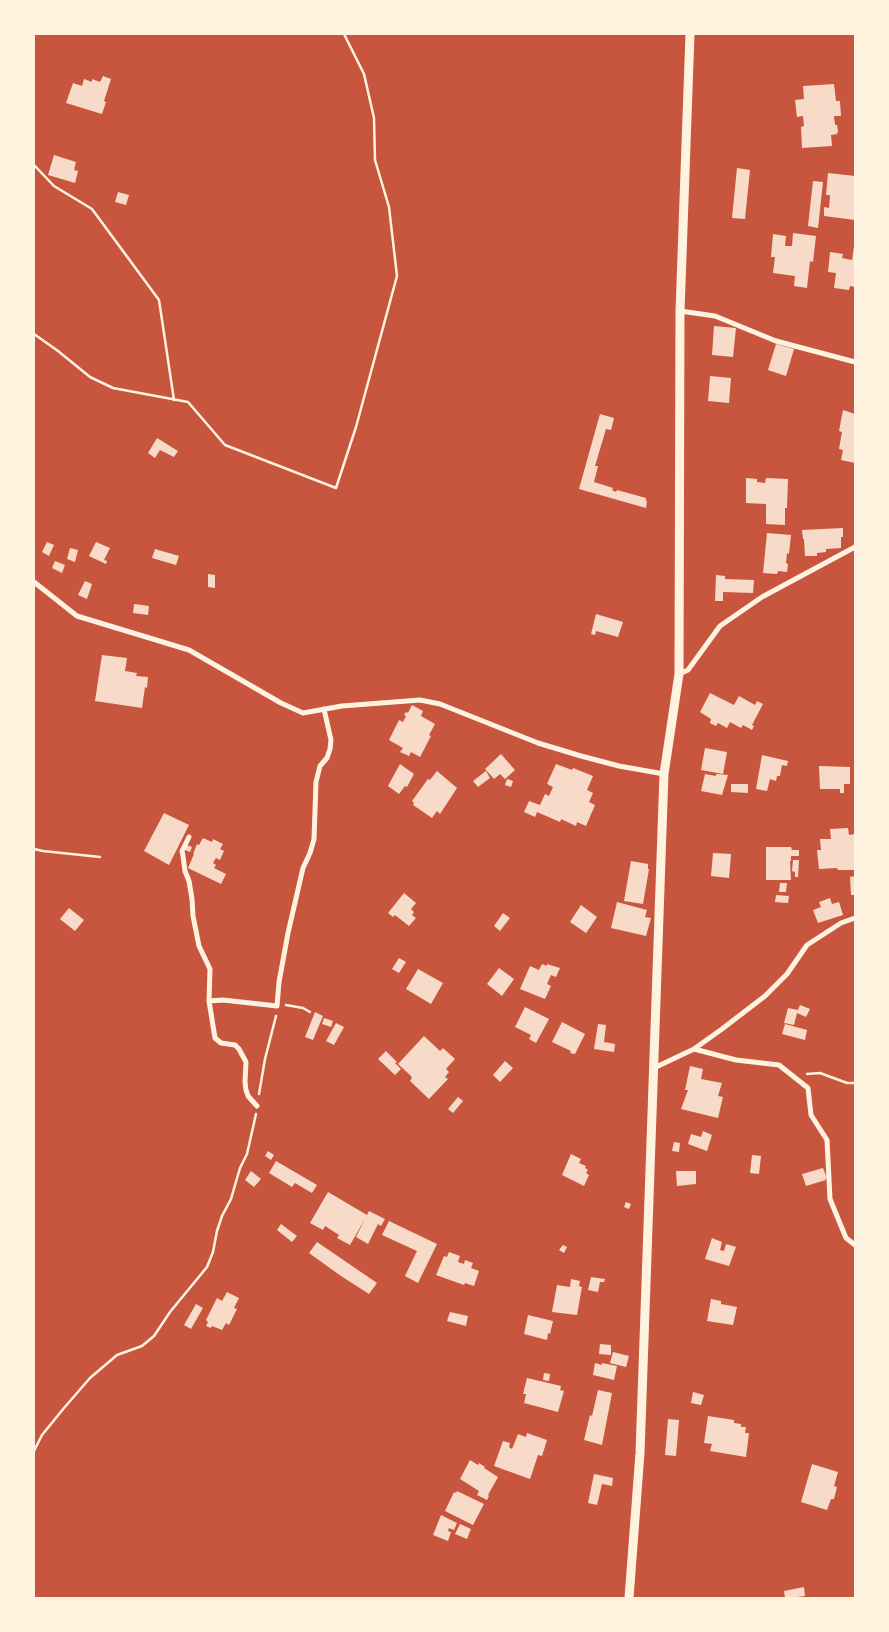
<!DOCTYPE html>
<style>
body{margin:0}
#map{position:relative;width:889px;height:1632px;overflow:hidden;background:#c8553d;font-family:"Varela Round",sans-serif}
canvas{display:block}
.frame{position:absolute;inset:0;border:35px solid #fff3e0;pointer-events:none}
</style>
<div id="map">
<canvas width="889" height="1632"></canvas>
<div class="frame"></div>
</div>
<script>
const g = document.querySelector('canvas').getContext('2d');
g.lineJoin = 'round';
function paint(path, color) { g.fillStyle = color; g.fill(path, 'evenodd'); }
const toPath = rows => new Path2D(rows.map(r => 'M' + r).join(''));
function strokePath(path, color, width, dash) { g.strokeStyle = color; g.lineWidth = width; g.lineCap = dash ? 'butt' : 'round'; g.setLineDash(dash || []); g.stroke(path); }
paint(toPath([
 [103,76,111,79,104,101,106,102,102,114,66,103,73,83,82,86,84,79,92,82,92,79,100,82],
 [834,84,836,101,840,101,841,116,834,116,835,125,837,125,838,131,837,134,831,135,832,146,802,148,801,127,804,126,803,116,797,117,795,100,804,99,803,86],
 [54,155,76,162,74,170,78,171,75,183,48,175],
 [737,168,750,170,745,219,732,218],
 [828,173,855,176,855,220,824,216,824,207,829,208,830,195,826,195],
 [813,181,823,182,818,228,808,226],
 [118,192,129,195,126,205,115,202],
 [793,233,816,236,813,262,810,261,807,288,794,286,795,276,773,273,775,257,771,257,773,234,786,236,785,246,792,246],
 [854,246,855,287,850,286,849,290,834,288,836,273,828,272,830,252,843,254,842,258,852,260],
 [714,326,736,328,733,357,712,355],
 [776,344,794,349,786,376,768,370],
 [710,376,731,378,729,403,708,401],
 [843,410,855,414,855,463,841,460,843,450,839,449,842,432,839,431],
 [600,414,614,418,611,430,606,429,595,466,598,466,594,482,613,488,612,490,616,492,617,490,646,498,646,501,647,501,646,508,579,489],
 [157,438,178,451,174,457,160,450,155,458,148,453],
 [746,478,757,479,757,482,765,483,766,478,788,479,787,508,785,508,785,525,766,524,766,504,746,503],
 [843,528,843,537,841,537,841,548,826,549,826,552,817,553,817,556,805,556,804,539,803,539,802,530],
 [767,533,791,535,789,554,787,553,786,563,788,564,787,572,778,571,777,574,763,573],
 [47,542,54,545,49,556,42,552],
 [96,542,110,548,104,560,107,561,106,564,89,556],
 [70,548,78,550,75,562,67,559],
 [155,549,179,556,176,565,152,558],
 [55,561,65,565,62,573,52,568],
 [208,574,215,575,215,588,208,587],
 [716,575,725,576,725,579,754,580,753,593,723,592,723,601,715,601],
 [85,581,92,584,87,599,78,595],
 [134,604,149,606,148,615,133,613],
 [596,614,623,622,618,637,596,631,595,635,591,634],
 [102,655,127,658,125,671,137,673,136,676,148,677,147,688,145,687,142,708,95,701],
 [710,693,734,705,739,696,755,705,757,701,763,704,752,725,754,726,752,730,743,725,741,728,730,722,727,728,718,723,716,726,710,723,711,719,700,712],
 [412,705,423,711,421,716,435,724,429,735,431,736,420,757,411,752,409,756,400,752,403,748,389,740,399,720,403,722,406,716,404,715,406,712,408,713],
 [705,748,727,752,723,774,701,770],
 [501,754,515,770,505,779,500,774,494,779,485,769],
 [762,755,788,761,787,766,782,765,780,776,777,776,776,781,770,779,767,791,756,789],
 [400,764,414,774,407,787,405,786,399,794,388,786],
 [556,764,572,770,573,768,593,776,587,790,593,793,589,802,595,805,586,826,577,822,576,826,561,819,560,822,537,812,535,817,524,812,529,801,540,805,545,794,549,796,553,787,547,784],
 [819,766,850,767,850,784,844,784,844,793,840,793,840,789,820,789],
 [437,771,457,788,440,814,437,811,432,818,413,805,414,803,412,801,428,779,430,780],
 [486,771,490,778,478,787,473,781],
 [705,774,716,776,716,774,728,775,722,795,701,791],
 [507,779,513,781,511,787,505,785],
 [731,784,748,784,748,793,731,792],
 [164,813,189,825,169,865,144,851],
 [848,828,849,835,855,834,855,870,838,870,837,868,819,869,817,850,821,850,820,839,831,839,830,829],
 [203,838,212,842,213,839,223,844,220,849,224,851,220,860,216,858,213,863,216,865,214,868,226,874,221,884,188,868,194,854,193,854,197,844,199,845],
 [187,845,192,847,190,852,185,850],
 [766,847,791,847,792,850,799,850,799,856,791,856,791,861,790,861,791,880,766,880],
 [713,853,731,854,729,878,711,876],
 [793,860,799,860,798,877,795,877,795,872,792,871],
 [631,861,648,864,648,869,649,869,643,904,624,901],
 [855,876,855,895,851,895,850,877],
 [780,883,787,883,786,892,779,892],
 [404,893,416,903,411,909,414,912,412,915,416,918,409,926,395,915,393,917,388,913],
 [776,895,789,896,788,903,775,902],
 [830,898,832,904,839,902,843,915,818,923,813,910,821,907,819,902],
 [617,902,647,910,645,917,651,918,646,936,611,928],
 [581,905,597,917,586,933,570,922],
 [69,908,84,920,75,931,60,919],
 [503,913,510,918,500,931,494,926],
 [399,958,406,962,399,973,392,969],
 [542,964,547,966,547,964,560,968,556,977,551,975,547,984,551,986,545,999,520,989,530,966,539,970],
 [499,968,514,979,502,996,487,984],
 [418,969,443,983,431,1004,406,989],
 [800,1005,810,1009,806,1017,797,1013,794,1025,784,1023,788,1008,798,1010],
 [525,1007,549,1019,536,1043,529,1039,531,1035,515,1027],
 [315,1012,323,1016,313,1040,305,1037],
 [324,1018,333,1021,331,1027,322,1024],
 [562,1022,585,1034,575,1054,570,1053,571,1051,552,1042],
 [336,1023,344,1027,334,1045,326,1041],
 [598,1024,606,1025,604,1042,615,1044,614,1052,594,1049],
 [785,1024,807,1030,805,1040,782,1034],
 [424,1036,440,1051,443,1048,455,1059,446,1069,449,1072,445,1077,448,1079,429,1099,410,1081,412,1078,410,1075,398,1064],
 [386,1051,397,1062,395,1063,401,1069,395,1075,378,1059],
 [505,1061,513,1068,500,1082,493,1075],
 [690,1066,703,1069,701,1079,722,1083,718,1096,723,1097,718,1118,681,1109,688,1090,685,1090],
 [458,1097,463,1101,453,1113,448,1109],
 [703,1131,712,1135,707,1151,688,1144,691,1134,701,1137],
 [674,1142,680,1143,679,1152,672,1151],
 [268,1151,274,1155,271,1160,265,1156],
 [571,1154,581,1159,579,1163,586,1166,585,1168,588,1170,586,1173,589,1175,584,1186,562,1175],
 [752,1155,761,1156,759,1174,750,1173],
 [276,1161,317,1185,312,1193,295,1183,292,1187,269,1173],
 [823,1168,827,1178,825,1179,826,1180,806,1186,802,1174],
 [251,1171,261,1179,254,1187,245,1180],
 [676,1171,696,1171,696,1184,677,1186],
 [328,1192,367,1215,369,1211,385,1219,381,1226,378,1224,368,1244,356,1237,365,1219,350,1245,337,1238,339,1235,325,1226,323,1230,310,1223],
 [626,1202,631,1204,629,1209,624,1207],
 [389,1221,437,1244,418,1283,405,1276,417,1251,382,1235],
 [281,1224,297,1236,292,1242,277,1230],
 [712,1238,722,1242,720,1250,724,1251,726,1244,736,1247,729,1266,705,1259],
 [317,1242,377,1283,369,1294,341,1276,309,1253],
 [563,1245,567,1247,564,1253,559,1250],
 [449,1252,460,1256,458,1262,464,1264,465,1260,473,1263,471,1268,479,1271,474,1286,465,1283,464,1285,436,1275,444,1256,447,1257],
 [591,1277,605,1279,604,1282,600,1282,598,1292,588,1290],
 [571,1279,580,1281,579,1286,582,1287,577,1315,552,1312,557,1285,570,1287],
 [227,1292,239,1298,234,1308,237,1309,229,1325,226,1323,222,1330,212,1326,211,1328,206,1326,208,1322,206,1320,217,1298,222,1301],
 [711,1299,721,1301,721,1304,737,1307,733,1325,707,1321],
 [196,1304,203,1308,191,1329,184,1325],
 [450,1312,468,1316,466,1326,447,1321],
 [528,1315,553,1321,550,1334,548,1333,547,1340,524,1334],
 [600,1344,611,1345,611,1355,599,1354],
 [613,1352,629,1356,626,1367,610,1363],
 [595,1363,602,1365,602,1363,617,1366,614,1380,593,1375],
 [544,1373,550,1374,549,1381,543,1380],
 [527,1378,561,1386,560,1390,564,1391,558,1412,524,1403,526,1394,523,1394],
 [598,1390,612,1393,602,1445,584,1440,590,1415,592,1416],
 [693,1392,704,1395,701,1405,691,1403],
 [708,1416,734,1420,734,1423,741,1424,741,1427,746,1427,745,1433,749,1433,746,1457,710,1451,712,1444,704,1443],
 [668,1419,679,1420,676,1456,665,1455],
 [527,1433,547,1440,542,1456,538,1455,530,1479,494,1466,503,1441,510,1443,509,1447,512,1449,518,1434,526,1437],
 [470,1460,478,1465,479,1463,485,1467,484,1468,498,1477,488,1495,489,1496,487,1500,477,1495,479,1491,460,1479],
 [812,1464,838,1472,834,1486,837,1487,834,1499,831,1499,827,1510,801,1502],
 [594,1474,613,1478,612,1486,602,1484,597,1505,588,1503],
 [457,1491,484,1504,473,1525,445,1511,454,1492,456,1493],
 [441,1515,457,1523,454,1530,449,1528,448,1531,451,1532,448,1541,433,1535],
 [460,1524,471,1529,467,1539,455,1534],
 [804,1587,805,1596,797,1597,797,1598,785,1598,784,1591]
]), '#f7dbc8');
strokePath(toPath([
 [34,165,54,186,92,209,159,300,174,400],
 [34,334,58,351,90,377,113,388,188,402,225,445,336,488,356,427,397,276,389,207,375,160,374,118,364,74,344,34],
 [34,849,43,851,100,857],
 [286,1005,303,1008,310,1012],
 [807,1074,820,1073,847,1083,855,1083],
 [259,1094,265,1059,276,1016],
 [34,1451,42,1435,64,1408,90,1378,117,1355,142,1346,154,1336,170,1312,207,1267,213,1252,217,1231,222,1216,231,1199,240,1168,247,1154,256,1114]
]), '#fff3e0', 2.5);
strokePath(toPath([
 [680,311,715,316,776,341,855,362],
 [34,582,77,616,189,650,281,703,303,713,342,706,420,700,440,704,538,743,581,756,619,766,664,774],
 [679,674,688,670,720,626,762,597,855,547],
 [189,837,182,851,183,856,185,871,189,881,192,899,193,916,199,946,210,969,209,1001,215,1038,221,1043,235,1045,239,1049,246,1062,245,1082,246,1090,248,1096,257,1106],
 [209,1001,223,1000,277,1006,279,982,288,933,303,868,310,853,314,839,316,782,320,766,327,758,330,749,331,740,324,709],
 [694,1049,736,1060,779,1065,808,1088,811,1115,827,1140,830,1199,846,1238,855,1245],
 [654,1068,694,1049,722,1029,765,996,787,974,807,945,841,923,855,918]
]), '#fff3e0', 5);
strokePath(toPath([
 [629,1598,640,1453,664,774,679,674,680,311,690,34]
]), '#fff3e0', 9);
</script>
